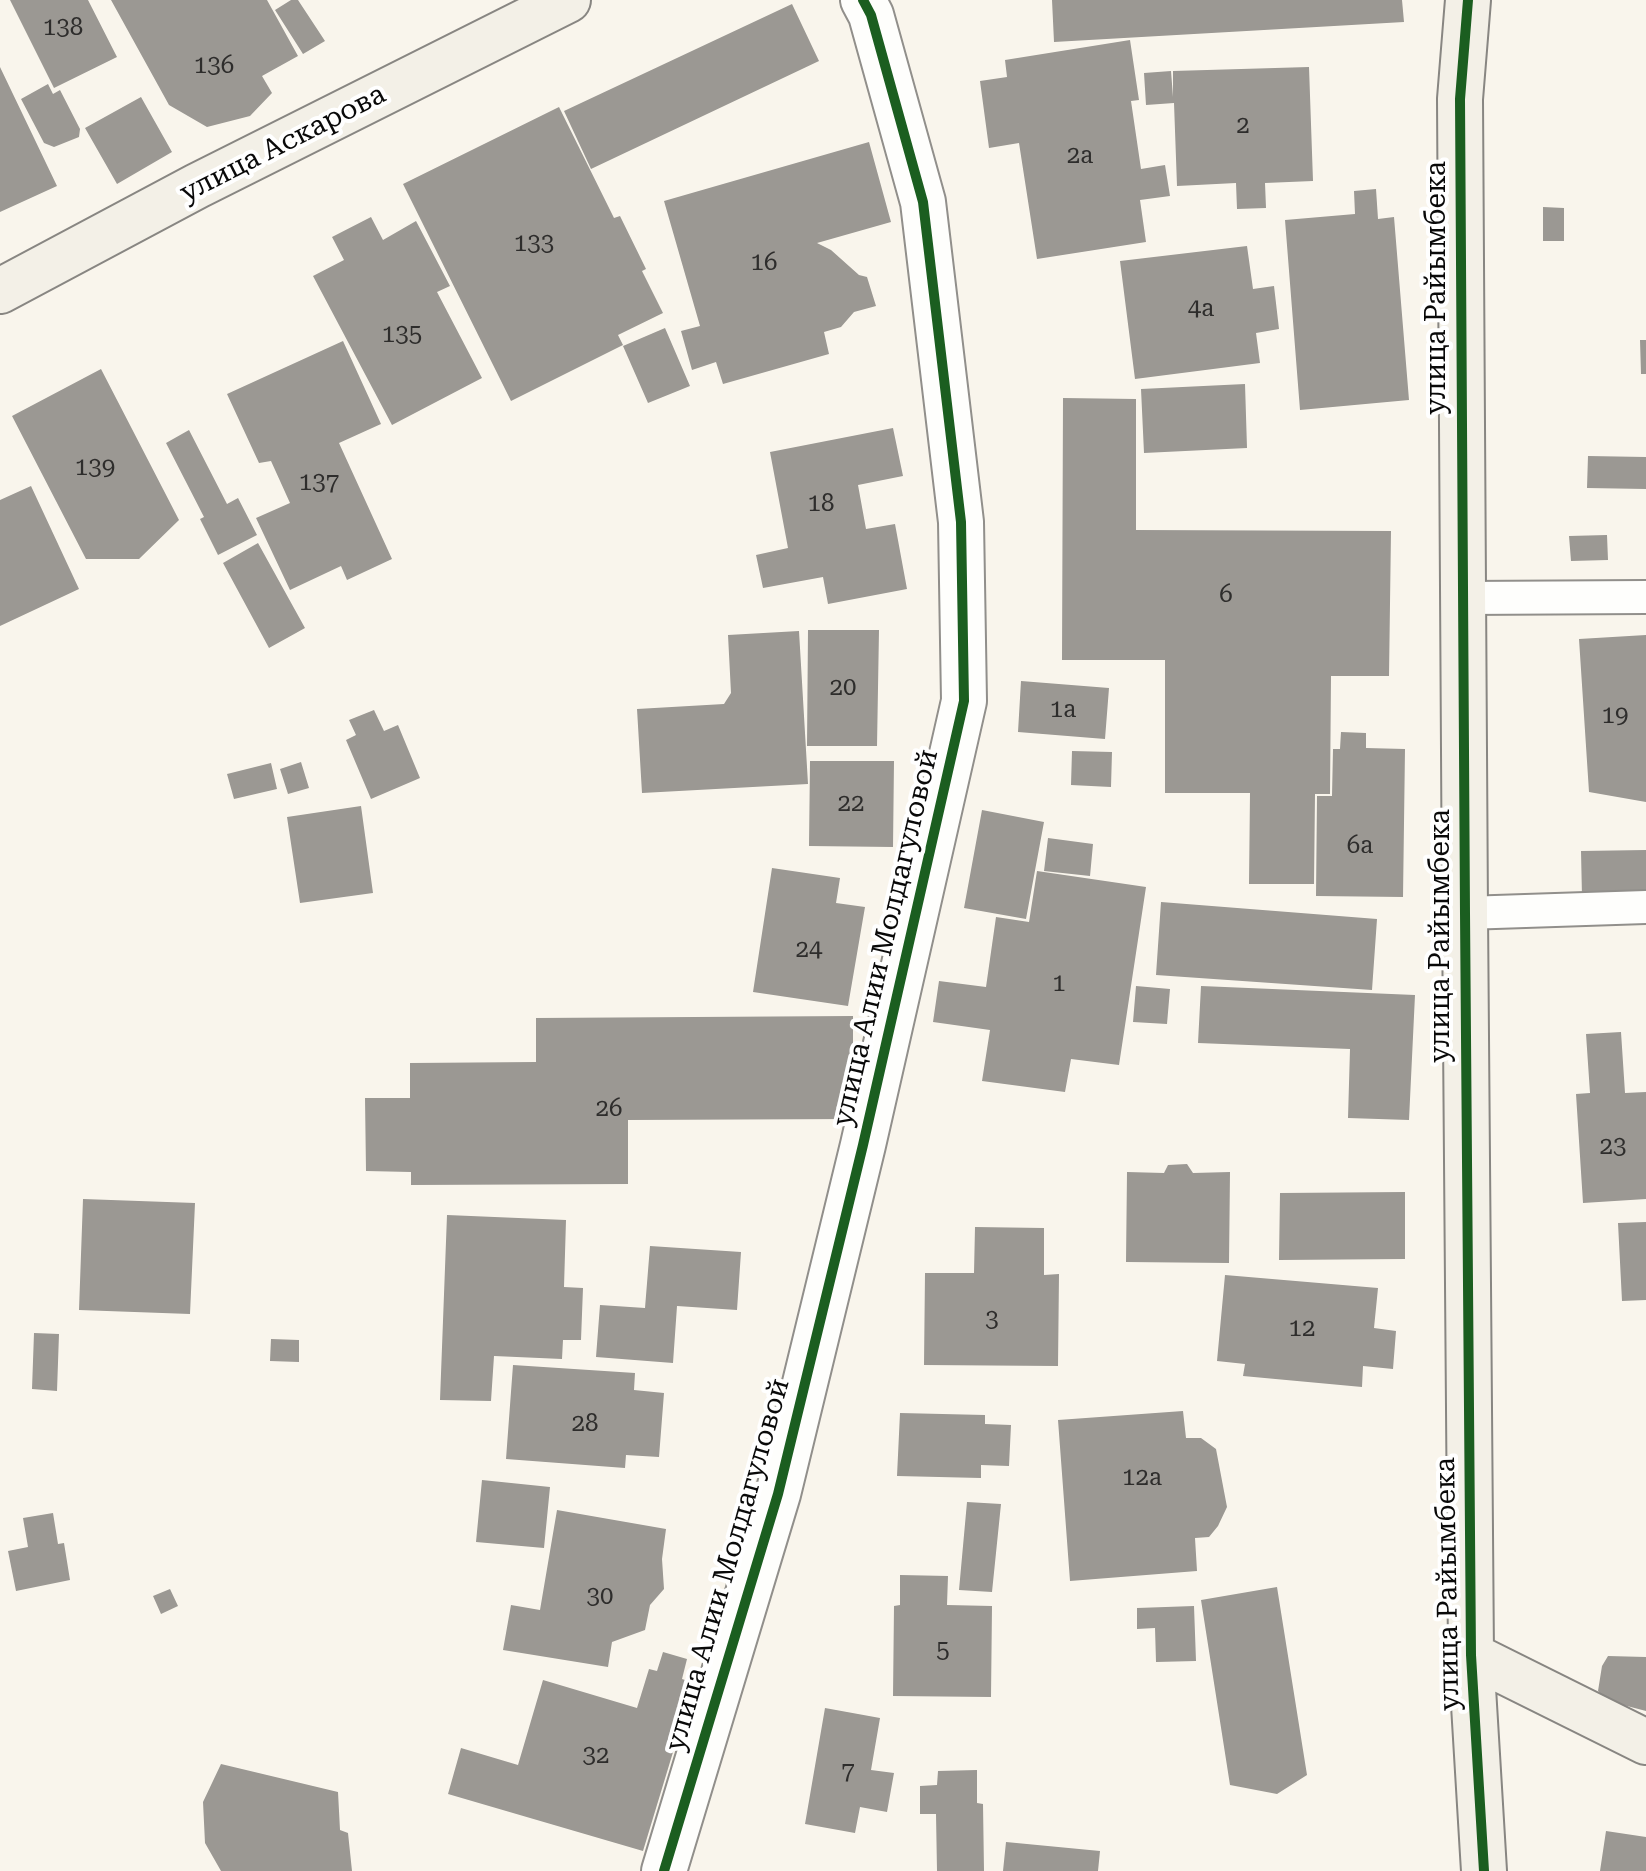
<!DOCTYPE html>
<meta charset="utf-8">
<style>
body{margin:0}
canvas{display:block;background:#f9f5ec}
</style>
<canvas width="1646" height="1871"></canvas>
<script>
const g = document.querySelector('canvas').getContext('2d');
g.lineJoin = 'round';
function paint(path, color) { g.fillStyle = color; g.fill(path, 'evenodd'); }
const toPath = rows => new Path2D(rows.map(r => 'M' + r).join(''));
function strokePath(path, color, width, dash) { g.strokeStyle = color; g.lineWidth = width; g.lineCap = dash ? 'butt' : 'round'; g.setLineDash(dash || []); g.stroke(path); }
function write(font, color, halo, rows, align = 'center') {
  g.font = font + ' "Roboto Serif",serif'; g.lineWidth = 8; g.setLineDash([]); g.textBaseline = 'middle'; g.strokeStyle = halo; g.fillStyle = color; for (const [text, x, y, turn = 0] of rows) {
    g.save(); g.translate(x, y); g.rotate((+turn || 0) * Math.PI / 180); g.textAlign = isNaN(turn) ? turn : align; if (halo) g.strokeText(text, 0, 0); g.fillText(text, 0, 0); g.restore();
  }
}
paint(toPath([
 [10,0,88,0,117,57,54,88],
 [111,0,267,0,298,56,262,76,272,93,250,116,207,127,169,105],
 [291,0,298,0,325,41,303,54,275,10],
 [1052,0,1402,0,1404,22,1054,42],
 [792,4,819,61,591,169,564,111],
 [1130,40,1139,100,1131,101,1141,169,1165,165,1170,196,1140,200,1146,242,1037,259,1019,143,989,148,980,81,1007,77,1005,60],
 [0,67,57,186,0,212],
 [1309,67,1313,181,1265,183,1266,208,1237,209,1236,183,1177,186,1174,103,1146,105,1144,73,1171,71,1173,97,1173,71],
 [48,84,53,94,60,90,80,129,79,137,54,147,44,143,21,99],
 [141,97,172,152,117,184,85,128],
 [559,107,614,218,620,216,646,269,642,271,663,313,618,335,623,345,511,401,403,184],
 [869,142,891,222,817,243,831,250,859,275,867,277,876,306,854,312,841,327,824,332,829,354,723,384,716,362,692,370,681,331,700,326,664,201],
 [1376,189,1378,219,1394,217,1409,400,1300,410,1285,220,1355,214,1354,191],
 [1543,207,1564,208,1564,241,1543,241],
 [371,217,383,240,416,221,450,286,437,292,482,378,392,425,313,276,344,260,332,237],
 [1247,246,1253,289,1274,286,1279,329,1256,333,1260,363,1135,379,1120,261],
 [665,328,690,386,648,403,623,346],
 [1640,340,1646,340,1646,374,1641,374],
 [343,341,381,424,339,443,392,559,347,580,341,566,290,590,256,518,290,503,271,461,259,463,227,394],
 [101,369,179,520,139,559,86,559,12,416],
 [1245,384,1247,448,1144,453,1141,389],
 [1063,398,1136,399,1136,530,1391,531,1389,676,1331,676,1330,794,1315,794,1314,884,1249,884,1250,793,1165,793,1165,660,1062,660],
 [893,428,903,476,858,485,866,529,895,524,907,589,828,604,823,577,763,588,756,555,788,548,770,452],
 [189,430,227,504,238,498,257,535,218,555,200,519,204,517,166,443],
 [1588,456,1646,457,1646,489,1587,488],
 [31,486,79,589,0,626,0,500],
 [1607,535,1608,560,1571,561,1569,536],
 [258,543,305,628,269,648,223,563],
 [808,630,879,630,877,746,807,746],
 [799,631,808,784,642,793,637,709,724,704,731,693,728,635],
 [1646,635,1646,802,1589,792,1579,639],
 [1021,681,1109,688,1105,739,1018,732],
 [374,710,384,731,398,725,420,778,371,799,346,740,356,735,349,720],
 [1341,732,1366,733,1366,748,1405,749,1403,897,1316,896,1317,796,1332,796,1333,749,1340,749],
 [1072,751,1112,752,1111,787,1071,785],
 [810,761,894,761,893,847,809,846],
 [301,762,309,788,288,794,280,769],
 [271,763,277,789,234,799,227,774],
 [361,806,373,893,300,903,287,817],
 [982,810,1044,822,1026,919,964,908],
 [1048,838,1093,844,1090,876,1044,871],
 [1646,850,1646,895,1582,897,1581,851],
 [772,868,840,878,836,903,865,907,848,1006,753,992],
 [1037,871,1146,887,1119,1065,1071,1059,1065,1092,982,1081,990,1030,933,1022,939,981,986,987,996,917,1029,922],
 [1161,902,1377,919,1372,990,1156,975],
 [1136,986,1170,989,1167,1024,1133,1022],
 [1201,986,1415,995,1409,1120,1348,1118,1350,1049,1198,1043],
 [853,1016,853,1119,628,1120,628,1184,411,1185,411,1172,366,1171,365,1098,410,1098,410,1063,536,1062,536,1018],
 [1621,1032,1625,1093,1646,1092,1646,1199,1583,1203,1576,1094,1590,1093,1586,1034],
 [1187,1164,1193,1173,1230,1172,1229,1263,1126,1262,1127,1172,1164,1173,1168,1165],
 [1405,1192,1405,1259,1279,1260,1280,1193],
 [83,1199,195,1203,190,1314,79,1310],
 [447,1215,566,1220,564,1287,583,1288,581,1340,563,1340,562,1359,494,1356,491,1401,440,1400],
 [1646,1222,1646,1300,1622,1301,1618,1223],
 [975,1227,1044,1228,1044,1275,1059,1274,1058,1366,924,1365,925,1273,974,1273],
 [650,1246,741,1252,737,1310,677,1306,673,1363,596,1357,600,1305,645,1308],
 [1225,1275,1378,1288,1374,1328,1396,1331,1393,1369,1363,1366,1362,1387,1243,1376,1245,1364,1217,1361],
 [34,1333,59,1334,57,1391,32,1389],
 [271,1339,299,1340,299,1362,270,1361],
 [513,1365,635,1373,634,1390,664,1393,659,1457,626,1455,625,1468,506,1459],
 [1183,1411,1186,1438,1201,1438,1216,1449,1227,1507,1218,1526,1209,1537,1195,1538,1197,1571,1070,1581,1058,1420],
 [900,1413,985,1415,985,1424,1011,1425,1009,1466,981,1465,981,1478,897,1476],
 [482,1480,550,1487,544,1548,476,1542],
 [967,1502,1001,1504,992,1592,959,1590],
 [557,1510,666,1529,662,1559,664,1589,650,1605,645,1630,612,1642,608,1667,503,1650,511,1605,540,1610],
 [53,1513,58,1544,64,1543,70,1580,16,1591,8,1551,28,1547,23,1518],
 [900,1575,948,1576,947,1605,992,1606,991,1697,893,1696,894,1606,900,1605],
 [1277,1587,1307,1775,1277,1794,1230,1785,1201,1600],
 [170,1589,178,1606,161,1614,153,1596],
 [1194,1606,1196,1661,1156,1662,1155,1628,1137,1629,1137,1608],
 [663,1652,687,1659,682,1679,694,1683,643,1851,448,1794,461,1748,518,1765,543,1680,637,1708,649,1669,657,1671],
 [1608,1656,1646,1657,1646,1711,1608,1701,1598,1691,1602,1666],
 [825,1708,880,1718,871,1770,894,1773,887,1812,860,1807,855,1833,805,1824],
 [221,1764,338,1792,340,1830,348,1833,352,1871,221,1871,205,1843,203,1802],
 [977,1770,977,1803,983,1804,984,1871,937,1871,936,1814,920,1814,920,1786,937,1785,938,1771],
 [1606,1831,1646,1837,1646,1871,1600,1871],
 [1006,1842,1100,1851,1098,1871,1003,1871]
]), '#9b9893');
const lane = toPath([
 [1463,598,1646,597],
 [1465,913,1646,907]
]);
const street = toPath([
 [664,1871,778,1494,863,1145,964,701,961,522,923,202,871,15,863,0]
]);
const secondary = toPath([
 [1468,0,1460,99,1465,913,1471,1655,1484,1871],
 [0,291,197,186,568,0],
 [1471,1655,1646,1742]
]);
strokePath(lane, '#918f8b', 36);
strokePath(street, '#918f8b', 48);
strokePath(secondary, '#888682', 48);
strokePath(lane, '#fefefc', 32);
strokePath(street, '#fefefc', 44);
strokePath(secondary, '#f3f0e7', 44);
strokePath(toPath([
 [1468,0,1460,99,1465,913,1471,1655,1484,1871],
 [664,1871,778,1494,863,1145,964,701,961,522,923,202,871,15,863,0]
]), '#1b5e20', 10);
write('24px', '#2e2d2c', null, [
 ["138",63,28],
 ["136",214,66],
 ["2",1243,126],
 ["2а",1080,156],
 ["133",534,244],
 ["16",764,263],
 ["4а",1201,309],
 ["135",402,335],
 ["139",95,468],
 ["137",319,483],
 ["18",821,504],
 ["6",1226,595],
 ["20",843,688],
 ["1а",1063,710],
 ["19",1615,716],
 ["22",851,804],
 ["6а",1360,846],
 ["24",809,950],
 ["1",1059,984],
 ["26",609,1109],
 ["23",1613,1147],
 ["3",992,1320],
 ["12",1302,1329],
 ["28",585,1424],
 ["12а",1142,1478],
 ["30",600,1597],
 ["5",943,1651],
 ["32",596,1756],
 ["7",848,1772]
]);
write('28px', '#090909', '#fff', [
 ["улица Аскарова",283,144,-27],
 ["улица Райымбека",1437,288,-90],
 ["улица Райымбека",1441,936,-90],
 ["улица Алии Молдагуловой",886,938,-77],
 ["улица Алии Молдагуловой",728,1565,-74],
 ["улица Райымбека",1448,1584,-91]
]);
</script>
